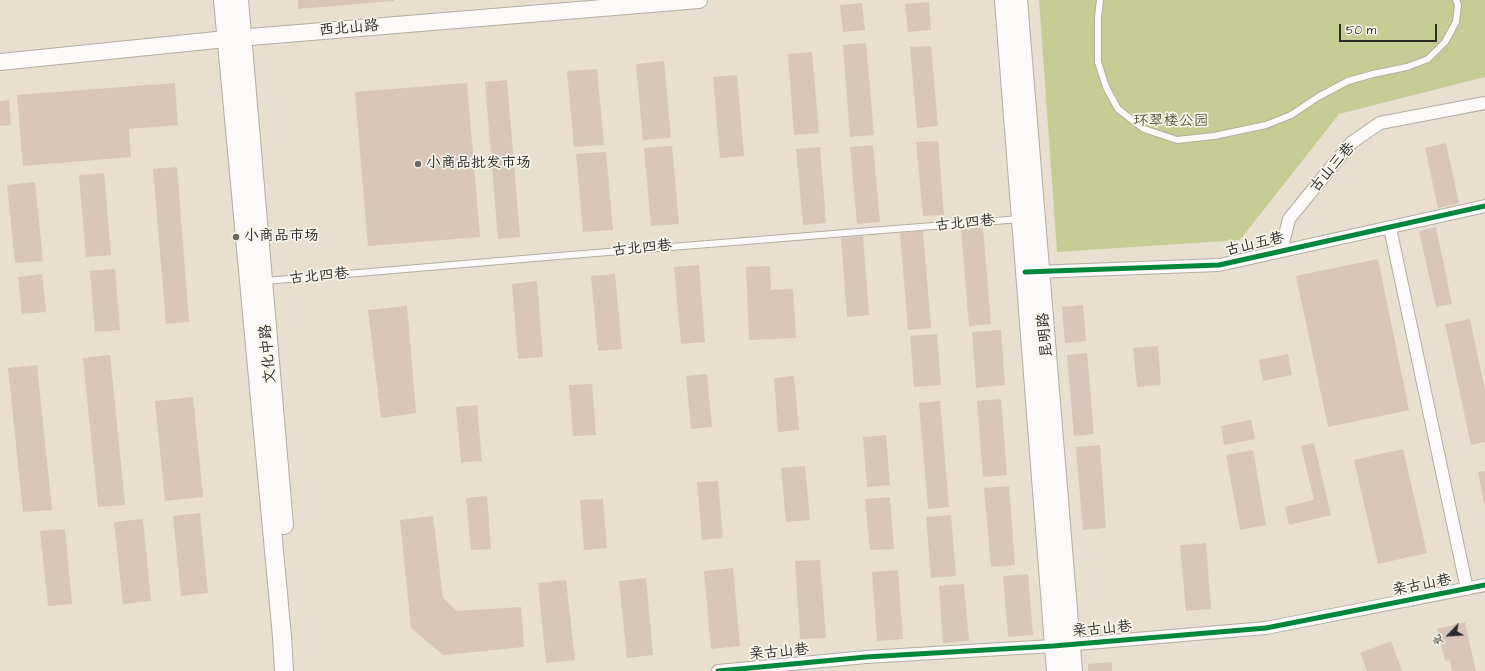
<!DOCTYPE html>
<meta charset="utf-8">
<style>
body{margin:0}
#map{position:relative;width:1485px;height:671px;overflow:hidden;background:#e8dfd0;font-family:"Architects Daughter","LXGW WenKai TC",sans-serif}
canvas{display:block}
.north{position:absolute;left:1429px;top:615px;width:40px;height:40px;-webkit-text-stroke:3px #f7f3e8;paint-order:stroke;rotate:245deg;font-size:11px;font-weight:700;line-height:16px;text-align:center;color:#2b2b2b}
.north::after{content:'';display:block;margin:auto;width:14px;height:18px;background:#2b2b2b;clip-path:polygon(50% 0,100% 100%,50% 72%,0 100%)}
.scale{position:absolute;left:1339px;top:24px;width:98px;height:18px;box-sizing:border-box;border:2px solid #2b2b2b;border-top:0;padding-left:5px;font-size:12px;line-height:14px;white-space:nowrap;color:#2b2b2b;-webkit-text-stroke:3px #f7f3e8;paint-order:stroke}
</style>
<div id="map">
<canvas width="1485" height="671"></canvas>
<div class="north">北</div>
<div class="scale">50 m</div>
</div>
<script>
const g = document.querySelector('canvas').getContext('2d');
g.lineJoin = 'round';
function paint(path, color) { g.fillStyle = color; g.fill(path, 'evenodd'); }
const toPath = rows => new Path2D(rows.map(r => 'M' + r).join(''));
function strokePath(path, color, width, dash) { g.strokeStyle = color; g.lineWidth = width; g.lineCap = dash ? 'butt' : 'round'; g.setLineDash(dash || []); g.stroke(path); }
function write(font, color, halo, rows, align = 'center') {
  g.font = font + ' "Architects Daughter","LXGW WenKai TC",sans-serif'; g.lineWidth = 3.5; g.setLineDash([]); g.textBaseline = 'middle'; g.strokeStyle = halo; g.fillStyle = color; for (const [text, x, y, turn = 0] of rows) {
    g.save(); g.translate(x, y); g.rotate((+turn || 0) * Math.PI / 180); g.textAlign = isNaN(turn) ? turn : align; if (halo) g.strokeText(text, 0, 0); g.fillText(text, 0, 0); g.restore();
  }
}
paint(toPath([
 [1039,0,1485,0,1485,77,1339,114,1240,240,1057,252]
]), '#c5cd94');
paint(toPath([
 [298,0,394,0,394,1,298,9],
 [929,2,931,30,908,32,905,4],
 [862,3,865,30,843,32,840,5],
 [866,43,874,135,850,137,843,45],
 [931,46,938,126,917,128,910,47],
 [812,52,819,133,794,135,788,54],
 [664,61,671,138,643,140,636,64],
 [597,69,604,145,574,147,567,71],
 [737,75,744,156,720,158,713,77],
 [507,80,520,237,498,239,485,82],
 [175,83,178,125,129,129,131,157,23,166,17,95],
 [467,83,480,237,368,246,355,92],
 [9,100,11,125,0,126,0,101],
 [938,141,944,215,923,216,916,142],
 [1446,143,1459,203,1438,208,1425,148],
 [873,145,880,222,857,224,850,147],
 [672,146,679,224,651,226,644,148],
 [820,147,826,223,803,225,796,149],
 [606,152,613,230,583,232,576,154],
 [177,167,189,322,166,324,153,169],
 [104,173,111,255,86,257,79,175],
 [35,182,43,261,15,263,7,185],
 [1436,227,1452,304,1436,307,1419,231],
 [983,228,991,324,969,326,961,229],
 [923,231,931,328,908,330,900,233],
 [863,236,869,315,847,317,841,238],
 [1378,259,1409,410,1328,427,1296,276],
 [699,265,705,342,681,344,674,267],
 [770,266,771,290,793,289,796,338,749,340,746,267],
 [115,269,120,330,95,332,90,271],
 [42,274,46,312,22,314,18,277],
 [615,274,622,349,598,351,591,276],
 [537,281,543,357,518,359,512,284],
 [1083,305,1086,341,1065,343,1062,307],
 [407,306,416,413,381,418,368,310],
 [1470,319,1485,390,1485,442,1471,445,1445,324],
 [1001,330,1005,385,976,388,972,332],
 [937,334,941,385,914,387,910,336],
 [1158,346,1161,385,1137,387,1133,348],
 [1087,353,1094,434,1074,436,1067,355],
 [1288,354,1292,375,1263,381,1259,360],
 [110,355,125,505,98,507,83,358],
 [37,365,52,510,23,512,8,368],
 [707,374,712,427,691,429,686,376],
 [794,376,799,430,778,432,774,378],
 [592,384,596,435,573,436,569,385],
 [193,397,203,497,165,501,155,401],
 [1001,399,1007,475,983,477,977,401],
 [940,401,949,507,928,509,919,403],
 [477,405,482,461,461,462,456,407],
 [1251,420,1255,439,1224,445,1221,426],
 [886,435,890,485,867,487,863,437],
 [1314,443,1331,515,1289,525,1285,507,1314,500,1301,446],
 [1100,445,1106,528,1083,530,1076,447],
 [1403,449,1427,553,1378,564,1354,460],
 [1253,450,1266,525,1240,530,1226,455],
 [805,466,810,520,786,522,781,468],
 [1485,471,1485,503,1484,503,1478,472],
 [718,481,723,538,702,540,697,482],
 [1009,486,1015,565,991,567,984,488],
 [487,496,491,549,471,550,466,498],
 [890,497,894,549,870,550,865,499],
 [603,499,607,548,584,550,580,500],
 [200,513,208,593,181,596,173,516],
 [951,515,956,576,931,578,926,517],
 [433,516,443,598,457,611,521,607,524,647,443,655,411,628,400,520],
 [143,519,151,601,123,604,114,522],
 [65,529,72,604,48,606,40,531],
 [1206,543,1211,609,1186,611,1180,545],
 [820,560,826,638,800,639,795,561],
 [733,568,740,646,711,649,704,571],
 [898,570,903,639,877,641,872,572],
 [1028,574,1033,635,1008,637,1003,576],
 [646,578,653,655,627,658,619,581],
 [566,580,575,660,546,663,538,583],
 [964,584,969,641,943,643,939,586],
 [1465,622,1476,671,1452,671,1450,660,1445,661,1437,629],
 [1391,641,1402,671,1367,671,1360,653],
 [1112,662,1112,671,1088,671,1088,664]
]), '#d8c6ba');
const service = toPath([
 [1100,0,1098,17,1098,62,1106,87,1118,109,1144,129,1177,140,1214,136,1266,125,1291,115,1318,97,1348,81,1373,74,1407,67,1428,59,1445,42,1456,22,1458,5,1456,0],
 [265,281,546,257,1020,219]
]);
const minor = toPath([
 [1390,228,1467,589],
 [1281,251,1289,219,1351,143,1380,123,1485,103],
 [1033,272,1219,265,1485,206],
 [718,671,866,657,1053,646,1266,628,1485,585]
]);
const secondary = toPath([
 [0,62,226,39,699,0]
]);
const primary = toPath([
 [223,0,282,637,284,671],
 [239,0,284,525],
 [1004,0,1056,671],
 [1018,0,1073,671]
]);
strokePath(service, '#b3ada3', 8);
strokePath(minor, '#b3ada3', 14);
strokePath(secondary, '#b3ada3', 18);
strokePath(primary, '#b3ada3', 20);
strokePath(service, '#fcfaf8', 6);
strokePath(minor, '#fcfaf8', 12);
strokePath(secondary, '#fcfaf8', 16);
strokePath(primary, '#fcfaf8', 18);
strokePath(toPath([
 [1025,272,1219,265,1485,206],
 [718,671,866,657,1053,646,1266,628,1485,585]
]), '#00873e', 5);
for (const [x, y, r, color] of [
 [418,164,4,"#6d6a65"],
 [236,237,4,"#6d6a65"]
]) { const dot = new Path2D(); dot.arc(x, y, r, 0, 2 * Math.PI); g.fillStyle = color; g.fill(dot); strokePath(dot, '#f7f3e8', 1.5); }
write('15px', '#2b2b2b', '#f7f3e8', [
 ["西北山路",349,29,-5],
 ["古山三巷",1333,168,-49],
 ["古北四巷",965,224,-5],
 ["古山五巷",1255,245,-13],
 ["古北四巷",642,249,-5],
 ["古北四巷",319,277,-5],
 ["昆明路",1046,335,-95],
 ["文化中路",269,354,-95],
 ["亲古山巷",1422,586,-11],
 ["亲古山巷",1102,630,-5],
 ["亲古山巷",779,653,-5]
]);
write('15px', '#50573c', '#f7f3e8', [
 ["环翠楼公园",1171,122]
]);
write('15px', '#2b2b2b', '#f7f3e8', [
 ["小商品批发市场",426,164],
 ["小商品市场",244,237]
], 'left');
</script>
